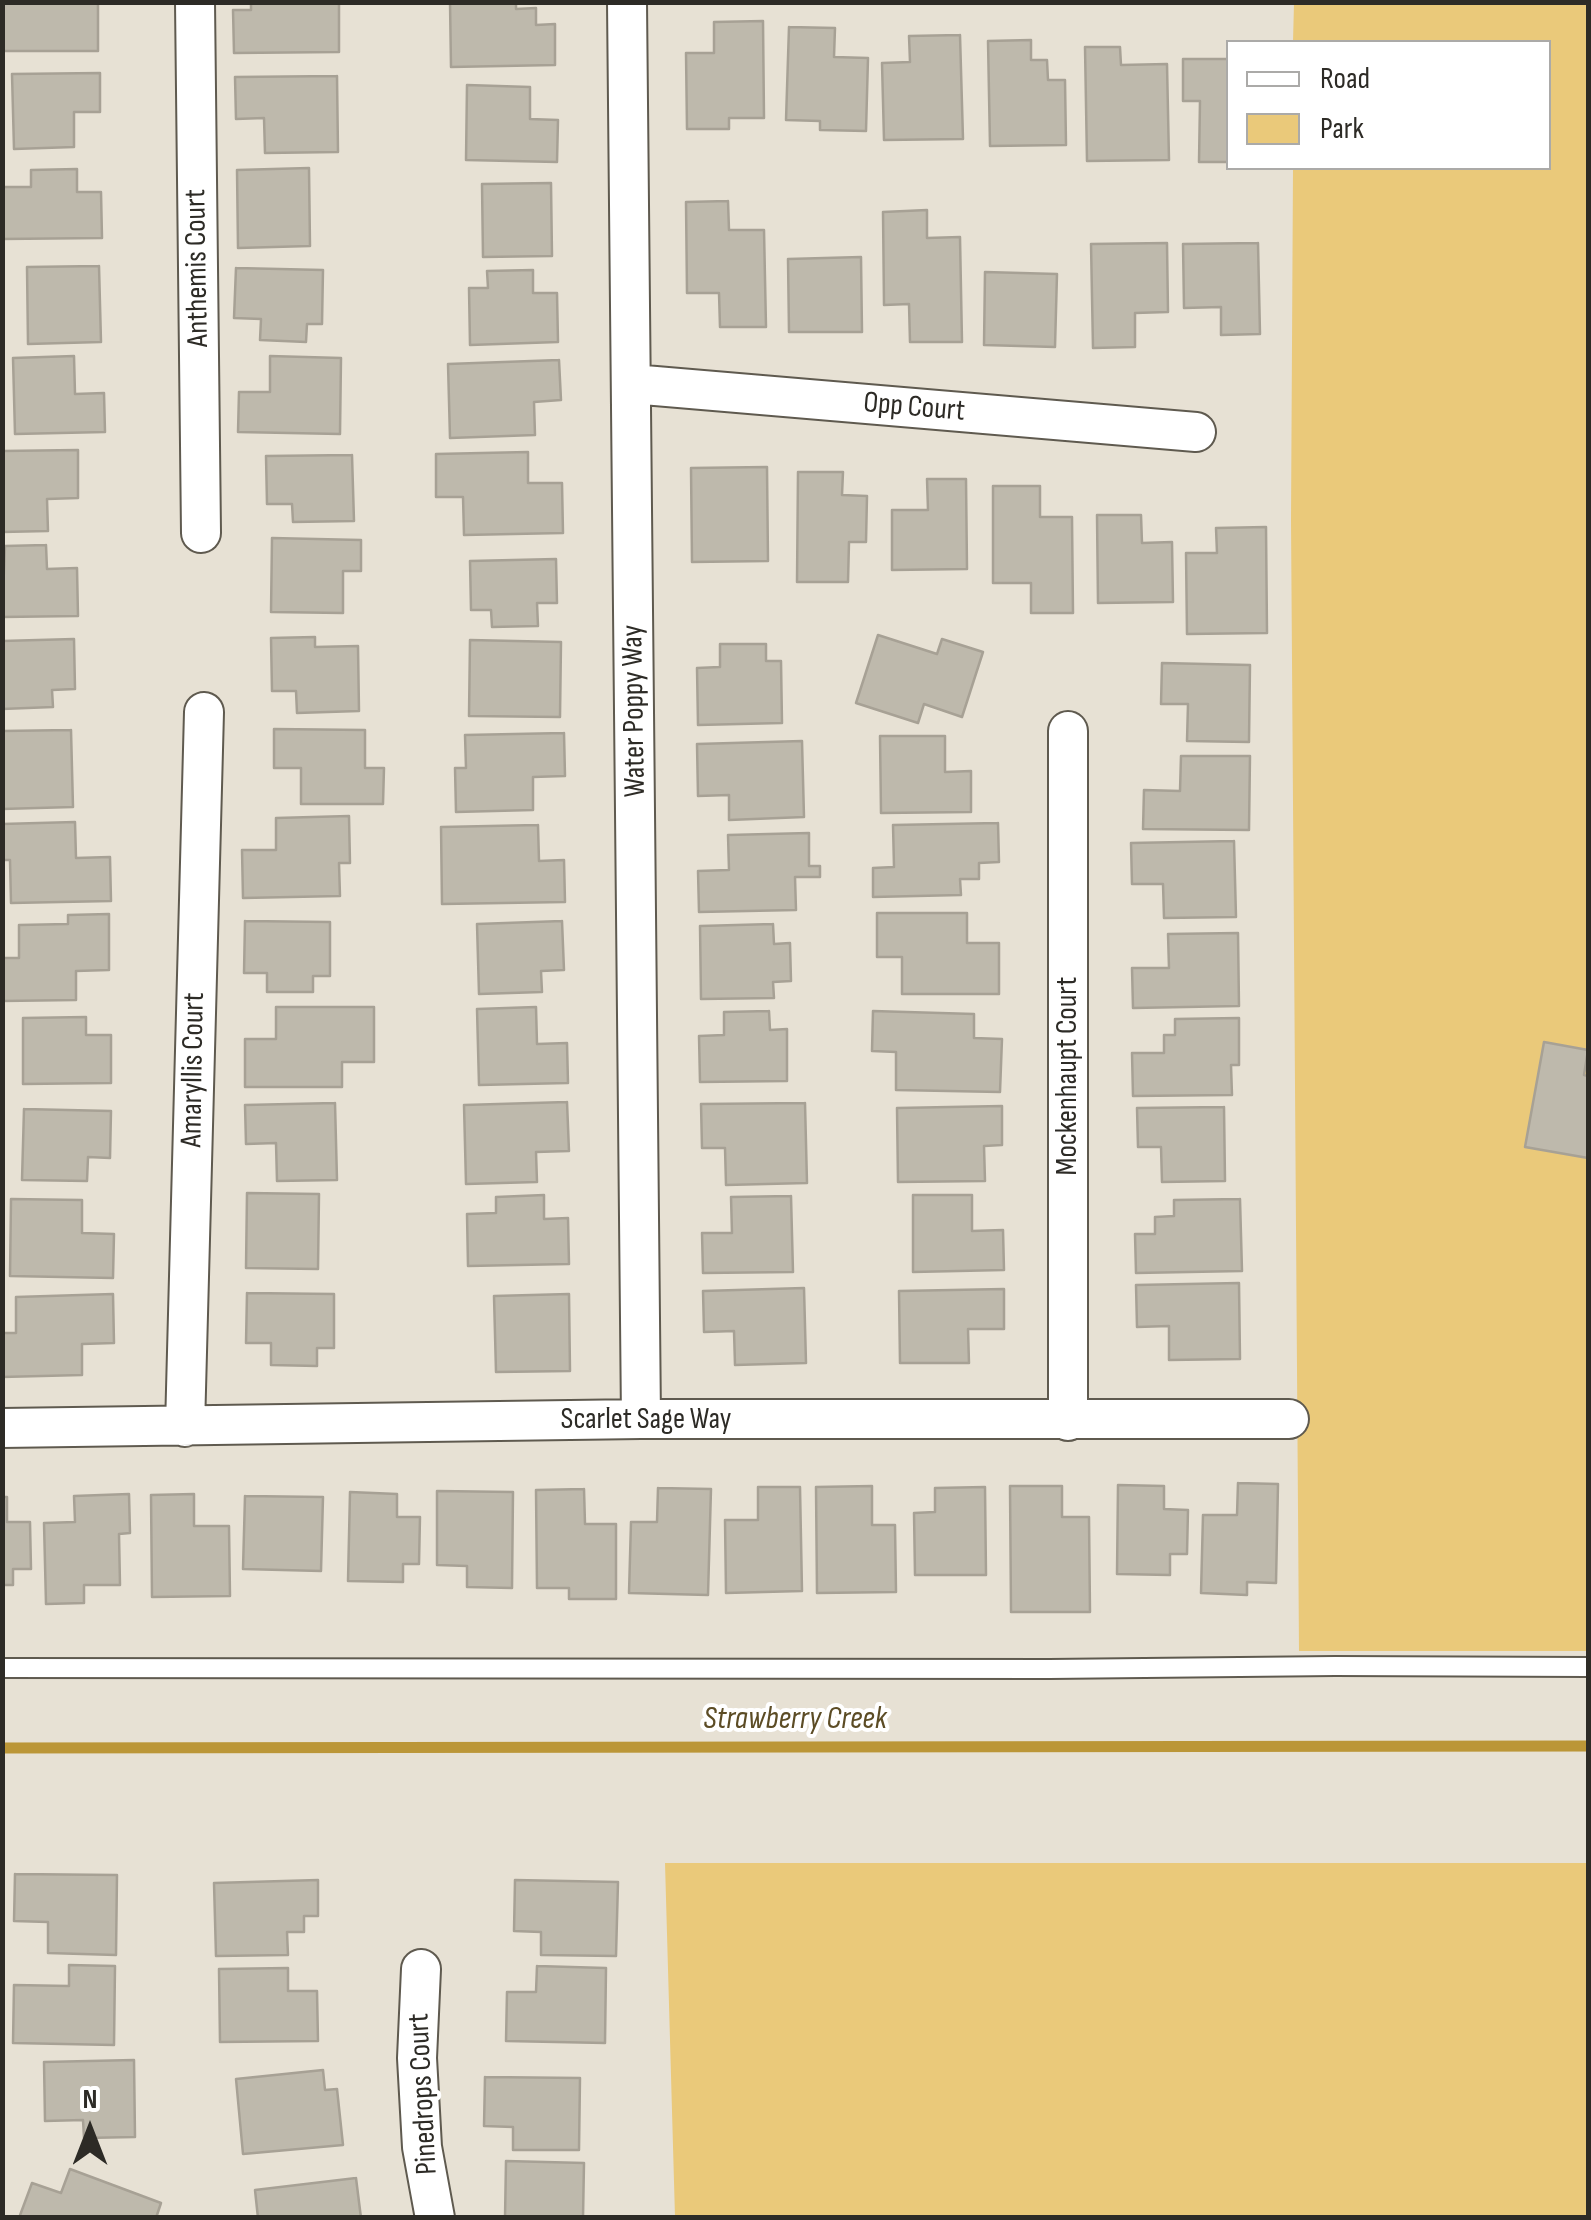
<!DOCTYPE html>
<style>
body{margin:0}
#map{position:relative;width:1591px;height:2220px;overflow:hidden;background:#e7e1d4;font-family:"Sofia Sans Condensed",sans-serif}
canvas{display:block}
.frame{position:absolute;inset:0;border:5px solid #2d2b26;pointer-events:none}
.legend{position:absolute;left:1226px;top:40px;width:325px;height:130px;box-sizing:border-box;background:#fff;border:2px solid #abaaa8;margin:0;padding:12px 18px;list-style:none;font-size:30px;color:#2d2b26}
.legend li{display:flex;align-items:center;gap:20px;height:50px}
.legend b{width:50px;border:2px solid #abaaa8}
.north{position:absolute;left:40px;top:2080px;width:100px;height:100px;-webkit-text-stroke:8px #fff;paint-order:stroke;rotate:0deg;font-size:28px;font-weight:700;line-height:40px;text-align:center;color:#2d2b26}
.north::after{content:'';display:block;margin:auto;width:35px;height:45px;background:#2d2b26;clip-path:polygon(50% 0,100% 100%,50% 72%,0 100%)}
</style>
<div id="map">
<canvas width="1591" height="2220"></canvas>
<div class="frame"></div>
<ul class="legend">
<li><b style="height:12px;background:#fff"></b>Road</li>
<li><b style="height:28px;background:#eac97a"></b>Park</li>
</ul>
<div class="north">N</div>
</div>
<script>
const g = document.querySelector('canvas').getContext('2d');
g.lineJoin = 'round';
function paint(path, color) { g.fillStyle = color; g.fill(path, 'evenodd'); }
const toPath = rows => new Path2D(rows.map(r => 'M' + r).join(''));
function strokePath(path, color, width, dash) { g.strokeStyle = color; g.lineWidth = width; g.lineCap = dash ? 'butt' : 'round'; g.setLineDash(dash || []); g.stroke(path); }
function write(font, color, halo, rows, align = 'center') {
  g.font = font + ' "Sofia Sans Condensed",sans-serif'; g.lineWidth = 8; g.setLineDash([]); g.textBaseline = 'middle'; g.strokeStyle = halo; g.fillStyle = color; for (const [text, x, y, turn = 0] of rows) {
    g.save(); g.translate(x, y); g.rotate((+turn || 0) * Math.PI / 180); g.textAlign = isNaN(turn) ? turn : align; if (halo) g.strokeText(text, 0, 0); g.fillText(text, 0, 0); g.restore();
  }
}
paint(toPath([
 [1294,3,1588,3,1588,1651,1299,1651,1291,520,1293,168,1548,168,1548,42,1293,42],
 [665,1863,1588,1863,1588,2217,675,2217]
]), '#eac97a');
strokePath(toPath([
 [2,1748,1588,1746]
]), '#bb9637', 11);
const building = toPath([
 [2,2,98,2,98,51,2,51,2,2],
 [251,2,339,2,339,52,234,53,233,10,251,10,251,2],
 [450,2,516,2,516,9,536,8,536,25,555,24,555,65,451,67,450,2],
 [763,21,764,118,729,118,729,129,687,129,686,53,714,53,714,22,763,21],
 [789,27,835,28,834,57,868,58,866,131,820,130,820,121,786,120,789,27],
 [960,35,963,139,884,140,882,63,910,62,909,36,960,35],
 [1031,40,1031,60,1047,60,1048,80,1065,80,1066,145,990,146,988,41,1031,40],
 [1085,47,1120,47,1121,65,1167,64,1169,160,1087,161,1085,47],
 [1183,59,1228,59,1228,162,1199,162,1200,101,1183,101,1183,59],
 [100,73,100,112,74,112,74,147,14,149,12,74,100,73],
 [337,76,338,152,265,153,264,118,236,119,235,77,337,76],
 [467,85,530,87,530,119,558,120,557,162,466,160,467,85],
 [309,168,310,246,238,248,237,170,309,168],
 [77,169,77,192,101,192,102,238,2,239,2,187,31,187,31,170,77,169],
 [551,183,552,256,483,257,482,184,551,183],
 [728,201,729,230,764,230,766,327,720,327,719,293,687,293,686,202,728,201],
 [927,210,927,238,960,237,962,342,910,342,909,304,884,305,883,212,927,210],
 [1167,243,1168,312,1135,313,1135,347,1093,348,1091,244,1167,243],
 [1258,243,1260,334,1221,335,1221,307,1184,308,1183,244,1258,243],
 [861,257,862,332,789,332,788,259,861,257],
 [99,266,101,342,28,344,27,267,99,266],
 [236,268,323,270,322,324,307,324,306,342,260,340,261,319,234,318,236,268],
 [533,270,533,293,557,293,558,342,470,345,469,288,488,288,487,271,533,270],
 [985,272,1057,274,1055,347,984,345,985,272],
 [74,356,75,394,104,393,105,432,15,434,13,358,74,356],
 [270,356,341,358,340,434,238,432,239,392,270,392,270,356],
 [559,360,561,400,534,402,535,435,450,438,448,364,559,360],
 [78,450,78,498,47,499,48,531,2,532,2,451,78,450],
 [528,452,528,483,562,483,563,533,464,535,463,497,436,497,436,454,528,452],
 [352,455,354,521,293,522,292,504,267,504,266,456,352,455],
 [767,467,768,561,692,562,691,468,767,467],
 [798,472,843,472,842,495,867,496,866,542,849,542,848,582,797,582,798,472],
 [927,479,966,479,967,569,892,570,892,510,928,510,927,479],
 [993,486,1040,486,1040,517,1072,517,1073,613,1031,613,1031,583,993,583,993,486],
 [1097,515,1141,515,1142,543,1172,542,1173,602,1098,603,1097,515],
 [1266,527,1267,633,1187,634,1186,553,1217,553,1216,528,1266,527],
 [272,538,361,540,361,571,343,571,343,613,271,612,272,538],
 [46,545,47,569,77,568,78,616,2,617,5,546,46,545],
 [556,559,557,603,537,603,538,626,492,627,491,610,471,610,470,561,556,559],
 [878,635,937,654,942,639,983,652,962,717,924,704,918,723,856,703,878,635],
 [315,637,315,647,358,646,359,711,297,713,296,691,272,691,271,638,315,637],
 [74,639,75,689,52,690,53,707,2,709,2,641,74,639],
 [470,640,561,642,560,717,469,716,470,640],
 [720,644,766,644,766,661,781,661,782,723,698,725,697,668,720,667,720,644],
 [1162,663,1250,665,1249,742,1187,741,1188,704,1161,704,1162,663],
 [274,729,365,730,365,768,384,768,383,804,301,804,301,768,274,768,274,729],
 [71,730,73,807,2,809,2,731,71,730],
 [564,733,565,776,533,777,533,810,456,812,455,768,466,768,465,735,564,733],
 [880,736,945,736,945,772,971,771,971,812,881,813,880,736],
 [802,741,804,817,729,820,729,795,698,796,697,744,802,741],
 [1181,756,1250,756,1249,830,1143,829,1144,790,1180,791,1181,756],
 [349,816,350,863,339,863,340,896,243,898,242,850,276,850,276,818,349,816],
 [75,822,76,858,110,857,111,901,11,903,10,860,2,860,2,824,75,822],
 [998,823,999,862,979,863,979,879,960,879,961,895,873,897,873,868,894,867,893,825,998,823],
 [538,825,539,861,564,860,565,902,442,904,441,827,538,825],
 [809,833,809,866,820,866,820,877,795,877,796,910,699,912,698,871,729,870,728,835,809,833],
 [1234,841,1236,917,1164,918,1163,884,1132,884,1131,843,1234,841],
 [877,913,967,913,967,943,999,943,999,994,902,994,902,957,877,957,877,913],
 [109,914,109,970,76,971,76,1000,2,1001,2,958,19,958,19,925,68,924,68,915,109,914],
 [245,921,330,922,330,976,313,976,313,992,267,992,267,973,244,973,245,921],
 [562,921,564,970,541,971,542,992,479,994,477,924,562,921],
 [773,924,774,944,790,943,791,981,773,982,774,998,701,999,700,926,773,924],
 [1238,933,1239,1006,1133,1008,1132,968,1169,968,1168,934,1238,933],
 [276,1007,374,1007,374,1062,342,1062,342,1087,245,1087,245,1039,276,1039,276,1007],
 [536,1007,537,1044,567,1043,568,1083,479,1085,477,1009,536,1007],
 [769,1011,770,1030,787,1029,787,1081,700,1082,699,1036,724,1035,724,1012,769,1011],
 [873,1011,974,1014,974,1038,1002,1039,1000,1092,896,1090,896,1052,872,1051,873,1011],
 [86,1017,86,1035,111,1035,111,1083,23,1084,23,1018,86,1017],
 [1239,1018,1239,1065,1231,1065,1232,1095,1133,1096,1132,1053,1164,1053,1164,1035,1175,1035,1175,1019,1239,1018],
 [1544,1042,1588,1050,1584,1075,1588,1076,1588,1158,1525,1147,1544,1042],
 [567,1102,569,1151,536,1152,537,1182,466,1184,464,1105,567,1102],
 [335,1103,337,1180,277,1181,276,1143,246,1144,245,1105,335,1103],
 [805,1103,807,1183,726,1185,725,1148,702,1148,701,1104,805,1103],
 [1002,1106,1002,1145,984,1146,985,1181,898,1182,897,1108,1002,1106],
 [1224,1107,1225,1181,1162,1182,1161,1147,1138,1147,1137,1108,1224,1107],
 [24,1109,111,1111,110,1158,88,1157,87,1181,22,1180,24,1109],
 [247,1193,319,1194,318,1269,246,1268,247,1193],
 [544,1195,544,1219,568,1218,569,1264,468,1266,467,1214,496,1213,496,1197,544,1195],
 [913,1195,972,1195,972,1231,1003,1230,1004,1270,913,1272,913,1195],
 [791,1196,793,1272,703,1273,702,1233,732,1233,731,1197,791,1196],
 [11,1199,82,1200,82,1233,114,1234,113,1278,10,1276,11,1199],
 [1240,1199,1242,1271,1136,1273,1135,1234,1155,1234,1155,1217,1174,1216,1174,1200,1240,1199],
 [1239,1283,1240,1359,1169,1360,1169,1326,1137,1327,1136,1285,1239,1283],
 [804,1288,806,1363,735,1365,734,1331,704,1332,703,1291,804,1288],
 [1004,1289,1004,1329,968,1329,969,1363,900,1363,899,1291,1004,1289],
 [247,1293,334,1294,334,1348,317,1348,317,1366,271,1365,271,1343,246,1343,247,1293],
 [113,1294,114,1343,82,1344,82,1375,2,1377,2,1333,16,1333,16,1297,113,1294],
 [569,1294,570,1371,496,1372,494,1296,569,1294],
 [1238,1483,1278,1484,1276,1583,1247,1582,1247,1595,1201,1593,1203,1515,1237,1515,1238,1483],
 [1118,1485,1164,1486,1164,1509,1188,1510,1187,1554,1170,1554,1170,1575,1117,1574,1118,1485],
 [872,1486,872,1525,895,1525,896,1592,817,1593,816,1487,872,1486],
 [1010,1486,1062,1486,1062,1517,1089,1517,1090,1612,1011,1612,1010,1486],
 [758,1487,800,1487,802,1591,726,1593,725,1520,758,1520,758,1487],
 [985,1487,986,1575,915,1575,914,1513,935,1512,935,1488,985,1487],
 [658,1488,711,1489,708,1595,629,1593,631,1522,657,1522,658,1488],
 [584,1489,585,1524,616,1524,616,1599,569,1599,569,1588,537,1588,536,1490,584,1489],
 [437,1491,513,1492,512,1588,467,1587,467,1566,437,1565,437,1491],
 [350,1492,397,1494,397,1517,420,1517,419,1564,403,1564,403,1582,348,1581,350,1492],
 [129,1494,130,1533,119,1534,120,1585,84,1585,84,1603,46,1604,44,1523,75,1522,74,1496,129,1494],
 [194,1494,194,1526,229,1526,230,1596,152,1597,151,1495,194,1494],
 [245,1496,323,1497,321,1571,243,1569,245,1496],
 [2,1497,7,1497,7,1522,30,1522,31,1569,13,1569,13,1585,2,1585,2,1497],
 [15,1874,117,1875,116,1955,48,1953,48,1922,14,1921,15,1874],
 [318,1880,318,1916,304,1916,304,1932,287,1932,288,1955,216,1956,214,1883,318,1880],
 [515,1880,618,1882,616,1956,541,1955,541,1932,514,1931,515,1880],
 [69,1965,115,1966,114,2045,13,2043,14,1985,69,1986,69,1965],
 [537,1966,606,1968,605,2043,506,2041,507,1992,536,1992,537,1966],
 [288,1968,288,1991,317,1991,318,2041,220,2042,219,1969,288,1968],
 [134,2060,135,2137,84,2138,83,2120,45,2121,44,2062,134,2060],
 [323,2070,325,2090,337,2089,343,2145,243,2154,236,2079,323,2070],
 [485,2077,580,2078,579,2150,513,2150,513,2127,484,2126,485,2077],
 [506,2161,584,2163,583,2218,505,2218,506,2161],
 [70,2169,161,2203,156,2218,19,2218,32,2183,61,2193,70,2169],
 [356,2178,361,2218,258,2218,255,2190,356,2178]
]);
paint(building, '#beb9ac');
strokePath(building, '#a7a195', 2.5);
const lane = toPath([
 [2,1668,1049,1669,1335,1666,1588,1667]
]);
const street = toPath([
 [195,2,201,533],
 [627,2,641,1419],
 [632,384,1196,432],
 [1068,731,1068,1421],
 [185,1427,204,712],
 [2,1428,641,1419,1289,1419],
 [421,1969,417,2058,422,2147,435,2218]
]);
strokePath(lane, '#5f5a4f', 22);
strokePath(street, '#5f5a4f', 42);
strokePath(lane, '#fff', 18);
strokePath(street, '#fff', 38);
write('30px', '#2d2b26', '#fff', [
 ["Anthemis Court",198,268,-91],
 ["Opp Court",914,408,5],
 ["Water Poppy Way",635,711,-91],
 ["Amaryllis Court",194,1070,-89],
 ["Mockenhaupt Court",1068,1076,-90],
 ["Scarlet Sage Way",646,1420],
 ["Pinedrops Court",424,2094,-93]
]);
write('italic 32px', '#5c4c25', '#fff', [
 ["Strawberry Creek",795,1720]
]);
</script>
